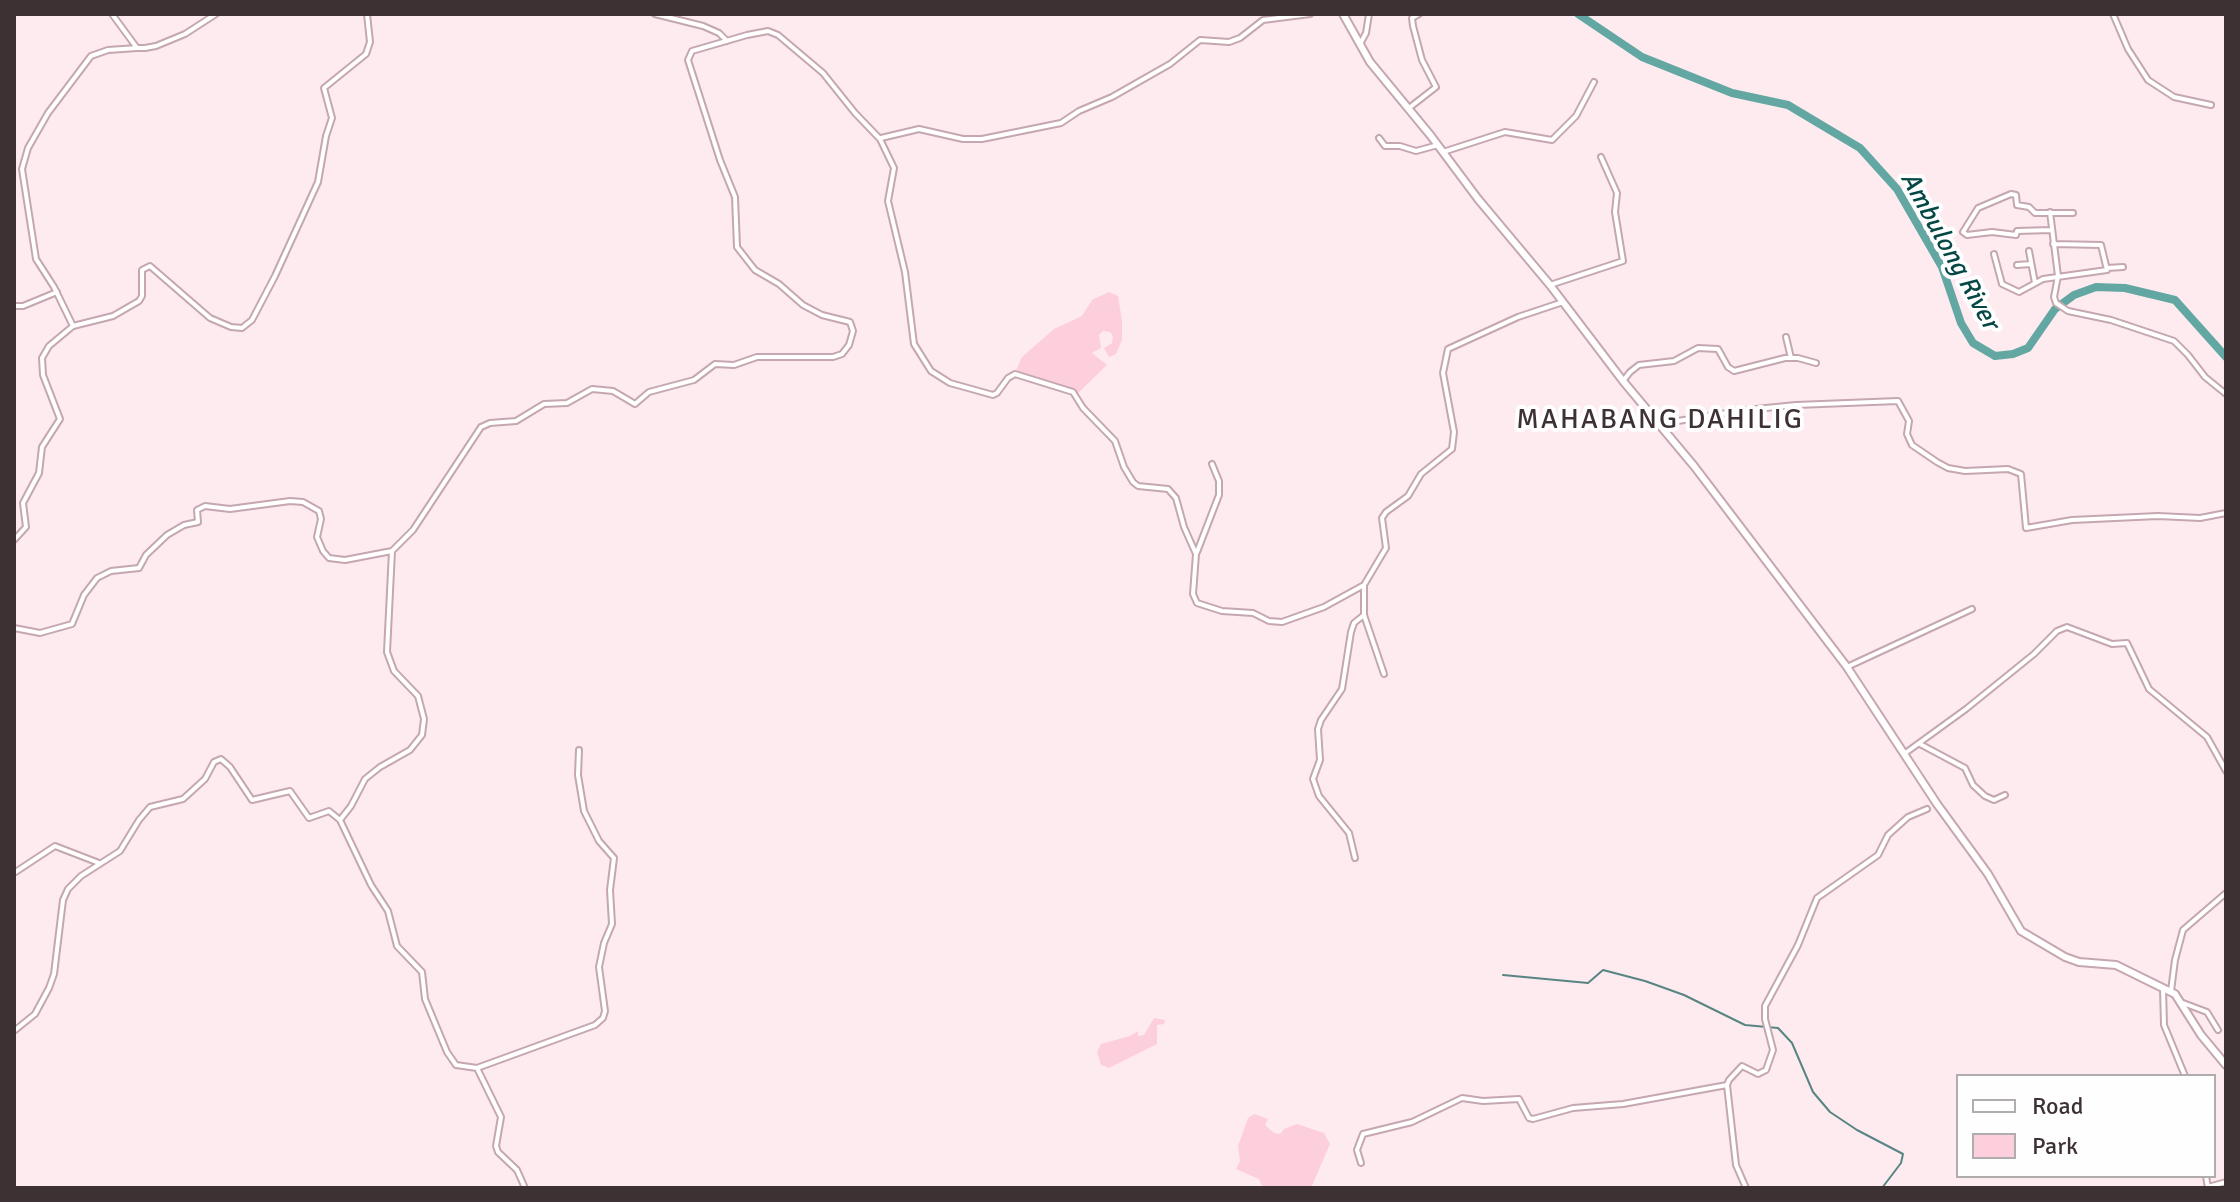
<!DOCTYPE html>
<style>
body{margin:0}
#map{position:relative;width:2240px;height:1202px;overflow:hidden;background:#feebf0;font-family:Signika,sans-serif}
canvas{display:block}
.frame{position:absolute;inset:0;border:16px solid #3d3134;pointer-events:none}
.legend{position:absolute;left:1956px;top:1074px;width:260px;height:104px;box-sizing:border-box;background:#fefefe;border:2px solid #b1acad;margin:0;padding:10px 14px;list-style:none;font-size:24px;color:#3d3134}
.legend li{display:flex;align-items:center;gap:16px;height:40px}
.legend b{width:40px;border:2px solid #b1acad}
</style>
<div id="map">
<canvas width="2240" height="1202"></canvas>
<div class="frame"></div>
<ul class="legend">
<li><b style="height:10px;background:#fff"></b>Road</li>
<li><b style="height:22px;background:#fdcedc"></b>Park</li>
</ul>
</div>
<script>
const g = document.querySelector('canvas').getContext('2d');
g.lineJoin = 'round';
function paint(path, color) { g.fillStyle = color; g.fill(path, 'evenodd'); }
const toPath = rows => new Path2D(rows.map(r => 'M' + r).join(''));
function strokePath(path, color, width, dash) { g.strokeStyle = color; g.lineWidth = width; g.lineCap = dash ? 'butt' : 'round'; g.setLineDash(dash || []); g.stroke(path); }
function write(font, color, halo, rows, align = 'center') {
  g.font = font + ' Signika,sans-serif'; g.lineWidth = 8; g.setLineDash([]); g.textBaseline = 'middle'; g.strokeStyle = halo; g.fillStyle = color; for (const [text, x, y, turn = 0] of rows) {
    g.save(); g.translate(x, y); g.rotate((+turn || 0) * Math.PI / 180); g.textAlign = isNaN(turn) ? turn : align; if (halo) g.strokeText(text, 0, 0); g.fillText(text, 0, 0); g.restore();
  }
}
paint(toPath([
 [1109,292,1118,296,1122,321,1122,340,1116,354,1109,357,1104,348,1112,343,1113,336,1110,332,1103,331,1099,335,1101,348,1092,353,1107,365,1077,394,1015,373,1022,357,1054,329,1082,316,1092,300],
 [1154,1018,1165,1020,1164,1024,1157,1025,1157,1044,1109,1068,1101,1065,1097,1052,1101,1044,1130,1036,1138,1031,1138,1036,1144,1035],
 [1254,1114,1268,1119,1265,1125,1274,1133,1280,1134,1284,1129,1297,1124,1324,1133,1330,1144,1311,1188,1263,1188,1259,1179,1236,1169,1240,1161,1238,1146,1248,1118]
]), '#fdcedc');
strokePath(toPath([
 [1503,975,1588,983,1603,970,1645,981,1684,995,1745,1025,1778,1028,1792,1043,1813,1092,1830,1112,1857,1130,1903,1154,1901,1163,1882,1188]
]), '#588482', 2);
strokePath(toPath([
 [1578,14,1642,57,1732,93,1788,105,1860,148,1897,189,1942,267,1961,323,1973,343,1995,356,2013,354,2028,348,2055,309,2074,295,2096,287,2125,288,2175,300,2226,357]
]), '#63a7a3', 8);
const minor = toPath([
 [112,14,137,48,145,48,156,46,185,34,216,14],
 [655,14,703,26,719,33,727,41],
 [2113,14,2128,49,2148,80,2174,97,2211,105],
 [1360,44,1366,33,1369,14],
 [137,48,108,50,91,56,48,113,28,148,22,169,36,259,54,287,73,326,113,316,139,301,142,296,142,270,150,266,210,318,231,327,242,328,252,320,275,276,318,182,326,136,332,118,324,88,366,54,370,42,367,14],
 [1409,108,1436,87,1422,60,1413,26,1412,18,1419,14],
 [881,138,919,129,963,139,982,139,1061,123,1079,111,1112,97,1170,64,1200,40,1229,42,1240,38,1263,20,1310,14],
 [1379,138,1385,146,1400,146,1416,151,1438,145],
 [1443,152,1505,132,1552,140,1576,116,1594,82],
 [2050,212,2058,276,2054,297,2056,303,2068,311,2111,320,2174,341,2188,355,2205,377,2226,394],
 [2051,230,2017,231,2016,235,1992,232,1967,235,1963,232,1978,208,2011,194,2016,195,2017,205,2029,207,2035,213,2073,213],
 [2029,251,2035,283],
 [1994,254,2002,284,2019,292,2043,279,2107,270,2101,245,2053,244],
 [2017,265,2031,264],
 [2107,268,2123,267],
 [1550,285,1623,261,1615,212,1617,193,1601,157],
 [14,306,23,306,57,292],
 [1786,337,1791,358],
 [1623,381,1630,372,1639,365,1674,361,1698,348,1718,349,1728,367,1734,371,1785,358,1798,358,1816,363],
 [1659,424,1746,410,1796,405,1898,401,1909,421,1907,434,1912,445,1937,462,1948,468,1965,471,2008,469,2021,474,2026,528,2072,520,2158,516,2200,518,2226,513],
 [14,540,26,527,23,503,39,473,42,447,60,419,43,375,42,358,49,346,73,326],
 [1197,552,1219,495,1219,481,1212,464],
 [1364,615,1384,674],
 [14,628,40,633,72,624,84,595,97,578,111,571,139,568,146,555,167,535,184,525,198,522,197,510,205,506,230,509,290,501,303,502,319,511,321,519,317,537,323,551,329,558,345,560,392,551],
 [1847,667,1972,609],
 [1920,744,1965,768,1973,785,1985,796,1994,800,2005,795],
 [1904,754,1966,709,2034,654,2057,631,2067,627,2112,644,2127,643,2149,689,2207,737,2226,771],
 [340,820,351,806,365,779,380,767,410,750,422,735,424,719,418,696,394,671,387,652,392,551,413,530,481,427,490,423,516,421,544,404,567,403,592,389,613,391,635,404,649,392,694,380,715,364,734,365,757,357,833,357,842,354,849,345,853,331,850,322,822,315,803,305,779,284,755,270,737,247,735,197,720,160,688,60,692,51,747,35,768,31,778,35,823,73,855,113,880,139,894,168,888,201,905,272,914,344,931,371,950,383,993,395,997,393,1008,378,1015,374,1073,392,1083,408,1115,441,1124,467,1133,482,1138,486,1168,489,1176,498,1184,527,1196,554,1193,594,1197,603,1222,611,1253,613,1269,621,1282,622,1324,607,1364,585],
 [1355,858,1349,833,1319,796,1313,779,1320,760,1318,729,1321,720,1342,689,1351,632,1354,623,1364,615,1364,585,1386,548,1382,518,1386,512,1408,496,1421,474,1452,449,1454,432,1443,373,1448,349,1518,317,1563,302],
 [14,873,55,846,99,863],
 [2163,989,2164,1025,2185,1076],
 [2171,991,2175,960,2183,930,2226,893],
 [2183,1003,2207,1012,2218,1030],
 [14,1031,35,1014,49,988,54,974,63,900,68,889,81,876,120,851,139,820,150,807,183,799,205,779,214,762,221,759,230,767,252,800,290,791,309,818,329,811,340,820,371,885,388,911,397,946,422,972,425,999,447,1052,456,1065,477,1068,595,1025,603,1018,605,1011,599,967,604,943,612,924,610,890,614,858,599,841,584,811,578,775,579,750],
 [477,1068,501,1117,496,1146,498,1152,517,1170,525,1188],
 [1361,1163,1357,1150,1363,1134,1412,1122,1462,1098,1483,1101,1519,1099,1529,1118,1533,1119,1573,1108,1623,1104,1727,1085],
 [2206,1176,2208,1188],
 [2208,1187,2226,1182],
 [1746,1188,1736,1165,1727,1085,1729,1080,1742,1066,1758,1074,1766,1070,1773,1050,1765,1019,1765,1006,1798,945,1817,898,1878,855,1888,835,1908,817,1927,809]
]);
const tertiary = toPath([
 [1343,14,1370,62,1431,136,1478,199,1550,285,1623,381,1694,466,1847,667,1937,804,1988,874,2021,931,2065,957,2079,962,2116,965,2175,994,2201,1035,2226,1065]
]);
strokePath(minor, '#c5a7af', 8);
strokePath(tertiary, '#c5a7af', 10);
strokePath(minor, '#fff', 4);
strokePath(tertiary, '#fff', 6);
write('italic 26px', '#054744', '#fefefe', [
 ["Ambulong River",1949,251,61]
]);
g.letterSpacing = '2px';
write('28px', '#3d3134', '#fefefe', [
 ["MAHABANG DAHILIG",1660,421]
]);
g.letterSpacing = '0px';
</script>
